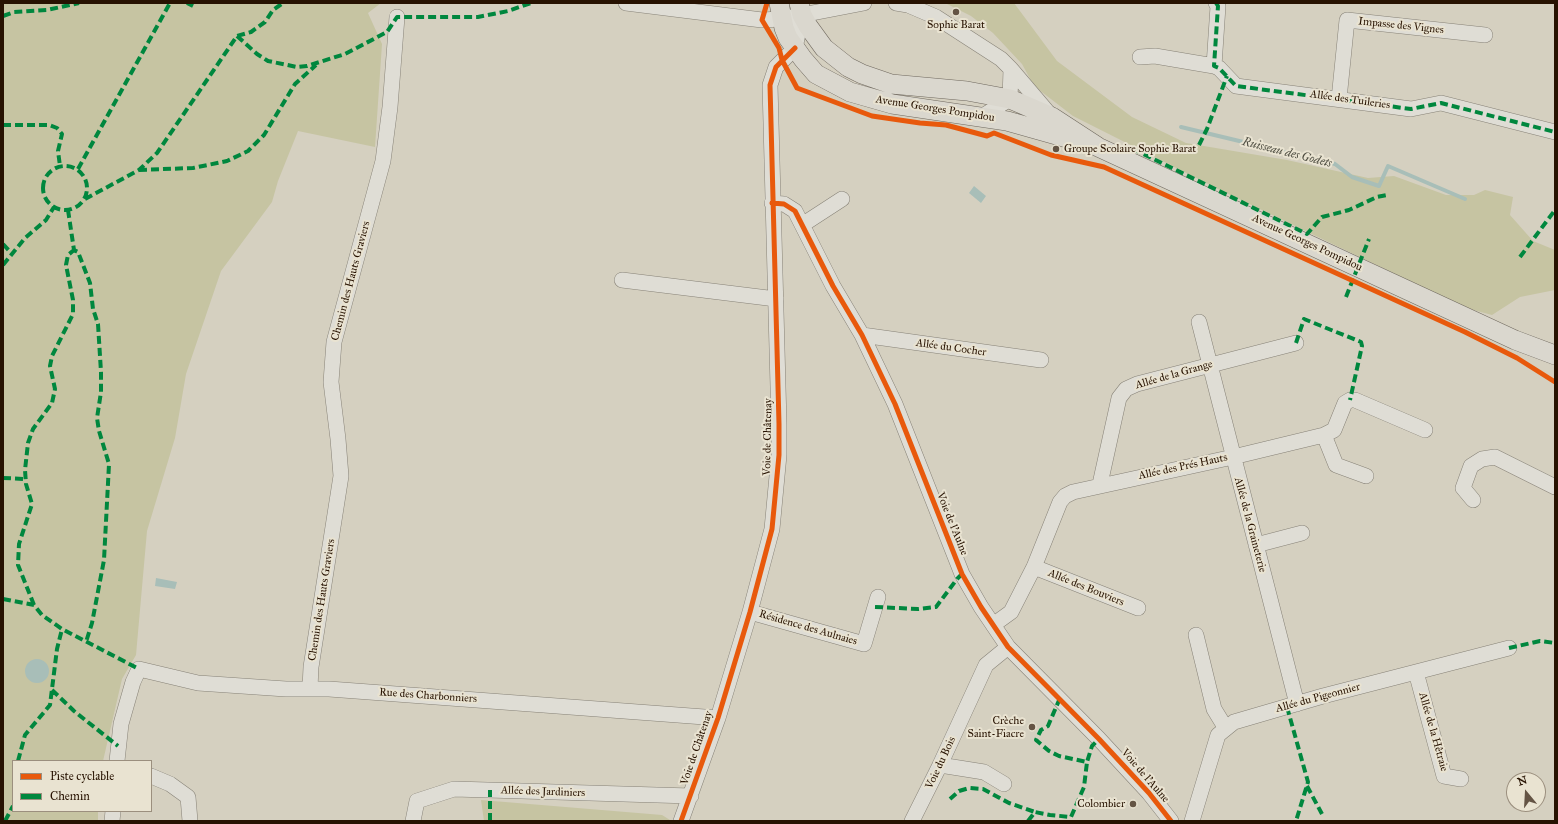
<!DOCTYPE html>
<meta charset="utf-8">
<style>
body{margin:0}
#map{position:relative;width:1558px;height:824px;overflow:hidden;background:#d5d0c0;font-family:"IM FELL Great Primer",serif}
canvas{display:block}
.frame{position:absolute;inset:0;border:4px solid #271201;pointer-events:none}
.legend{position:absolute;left:12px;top:760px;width:140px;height:52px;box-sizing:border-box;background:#e9e3d1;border:1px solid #9b8f7e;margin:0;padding:5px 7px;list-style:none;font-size:12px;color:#271201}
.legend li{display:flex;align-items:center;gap:8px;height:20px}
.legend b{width:20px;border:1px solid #9b8f7e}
.north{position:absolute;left:1506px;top:772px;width:40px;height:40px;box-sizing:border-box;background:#e9e3d1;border:1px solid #9b8f7e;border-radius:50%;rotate:342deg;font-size:11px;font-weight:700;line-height:16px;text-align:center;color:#271201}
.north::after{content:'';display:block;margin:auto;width:14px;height:18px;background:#645444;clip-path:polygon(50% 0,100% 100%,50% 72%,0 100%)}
</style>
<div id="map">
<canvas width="1558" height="824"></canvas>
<div class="frame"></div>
<ul class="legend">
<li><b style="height:5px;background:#e8590c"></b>Piste cyclable</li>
<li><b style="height:5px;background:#00873e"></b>Chemin</li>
</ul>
<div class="north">N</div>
</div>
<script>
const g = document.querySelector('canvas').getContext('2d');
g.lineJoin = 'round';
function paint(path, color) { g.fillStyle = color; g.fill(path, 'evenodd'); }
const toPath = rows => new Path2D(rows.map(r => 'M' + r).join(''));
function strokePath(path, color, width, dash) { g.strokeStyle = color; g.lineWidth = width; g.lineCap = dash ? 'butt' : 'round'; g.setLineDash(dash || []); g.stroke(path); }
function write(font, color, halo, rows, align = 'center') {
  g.font = font + ' "IM FELL Great Primer",serif'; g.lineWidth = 4; g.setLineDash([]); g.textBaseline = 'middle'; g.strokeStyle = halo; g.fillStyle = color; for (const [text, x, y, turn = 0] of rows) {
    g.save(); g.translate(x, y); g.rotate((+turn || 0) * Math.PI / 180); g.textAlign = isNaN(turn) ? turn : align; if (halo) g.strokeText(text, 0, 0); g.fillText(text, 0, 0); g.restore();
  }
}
paint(toPath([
 [3,3,381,3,368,13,382,44,375,147,298,131,278,181,272,202,221,271,186,374,175,438,147,531,136,655,122,679,103,761,13,761,13,811,98,811,98,821,3,821],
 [945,3,1014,3,1057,61,1132,117,1186,143,1287,160,1368,178,1394,176,1446,195,1474,195,1485,190,1513,197,1510,215,1533,241,1555,250,1555,290,1520,297,1492,315,1466,308,1218,189,1073,116,1034,86,1022,64,993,33,971,16],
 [481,800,662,815,670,820,484,821]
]), '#c6c4a2');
paint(toPath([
 [974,186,986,196,981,203,969,193],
 [156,578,177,582,175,589,155,586],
 '25 671a12 12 0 1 1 24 0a12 12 0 1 1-24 0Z'
]), '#a8beb8');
strokePath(toPath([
 [1181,127,1335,164,1352,177,1379,186,1388,166,1465,199]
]), '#a8beb8', 4);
const minor = toPath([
 [626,3,762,20,781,19,864,3],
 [896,3,908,5,936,17,1001,59,1011,69,1010,99,981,117],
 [1216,3,1218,6,1214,66,1219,68,1236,86,1411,109,1441,103,1555,132],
 [1140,57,1155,56,1214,66],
 [1011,69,1051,116],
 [1339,99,1347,20,1485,35],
 [772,203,784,204,795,211,833,286,862,335,895,404,962,574,981,607,1008,647,1099,739,1149,793,1171,821],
 [802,225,842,199],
 [622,280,776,299],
 [1199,322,1297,704],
 [862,335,1041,360],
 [1324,435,1336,465,1366,476],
 [1100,484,1119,398,1126,389,1137,384,1296,343],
 [1473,500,1463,488,1471,466,1482,459,1495,457,1555,487],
 [1256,545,1302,533],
 [1034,567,1138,608],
 [750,612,864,644,878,597],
 [993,625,1011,612,1034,567,1060,502,1065,496,1073,492,1233,457,1324,435,1334,430,1345,403,1350,400,1355,400,1425,430],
 [1196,635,1214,709,1225,727],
 [1416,672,1444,776,1461,779],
 [310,688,311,667,341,476,338,439,331,382,334,342,383,161,390,107,397,17],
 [117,761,121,724,133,682,139,669,198,683,286,689,329,689,718,718],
 [940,765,984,772,1004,784],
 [151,776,170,784,188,797,190,821],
 [112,821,113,811],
 [413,821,417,801,454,789,691,796],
 [681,821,718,718,750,612,772,529,779,455,779,424,770,85,776,67,795,48,802,15],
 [912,821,940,765,986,665,1008,647],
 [1192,821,1218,735,1234,722,1323,696,1509,648]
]);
const major = toPath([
 [779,3,784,28,788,38,803,59,816,74,850,92,892,104,1007,121,1078,141],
 [799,3,802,15,808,26,824,48,848,67,862,74,891,84,967,91,1010,99,1052,117,1098,147,1515,340,1555,355]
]);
strokePath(minor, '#878277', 16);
strokePath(major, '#6f685e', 20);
strokePath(minor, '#dfddd5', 15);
strokePath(major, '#dad7ce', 19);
strokePath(toPath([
 [187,3,193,6],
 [1216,3,1218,6,1214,66,1219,68,1236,86,1411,109,1441,103,1555,132],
 [3,16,14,12,47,10,79,3],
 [237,36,257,54,268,61,297,67,307,66,345,54,387,32,397,17,478,17,508,11,531,3],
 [3,125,49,125,57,128,62,134,58,151,60,166],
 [1199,145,1207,129,1227,76],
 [1133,149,1307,234,1322,217,1349,210,1377,197,1387,195],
 '43 188a22 22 0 1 1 44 0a22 22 0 1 1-44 0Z',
 [78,169,170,3],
 [139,170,193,168,227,161,248,151,264,135,295,84,316,65],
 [85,199,139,170,157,153,237,36,251,32,265,22,273,10,283,3],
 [68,210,74,250,78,252,90,283,93,309,98,324,101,372,101,392,97,418,99,431,109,464,104,560,92,623,86,642],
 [3,244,12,254],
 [1520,257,1555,210],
 [3,265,25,238,46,220,54,207],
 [1346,297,1369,239],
 [1296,343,1304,319,1361,342,1362,346,1350,400],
 [3,478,25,479],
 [1249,521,1256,545],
 [3,599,34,605,42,615,62,629,139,669],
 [34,605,18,565,19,544,32,504,26,484,25,470,28,443,33,429,52,403,55,389,50,366,52,356,73,314,73,300,66,265,68,255,74,250],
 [875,607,918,609,936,607,957,579,962,574],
 [1509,648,1540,641,1555,643],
 [52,690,74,711,118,746],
 [1060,698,1048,726,1041,730,1036,740,1049,751,1059,756,1087,762,1092,746,1099,739],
 [1287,707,1308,782,1296,821],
 [18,761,25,735,50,705,57,649,62,629],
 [1307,786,1322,814],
 [950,799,959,791,969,788,983,789,1009,803,1035,812],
 [5,821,13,806],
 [490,821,490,790],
 [1028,821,1035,812,1050,815,1071,817,1084,787,1087,762]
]), '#00873e', 4, [8, 4]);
strokePath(toPath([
 [767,3,762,20,779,48,782,60,797,88,872,116,920,123,946,125,987,136,994,133,1051,155,1104,167,1465,332,1517,358,1555,382],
 [772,203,784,204,795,211,833,286,862,335,895,404,962,574,981,607,1008,647,1099,739,1149,793,1171,821],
 [681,821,718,718,750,612,772,529,779,455,779,424,770,85,776,67,795,48]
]), '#e8590c', 5);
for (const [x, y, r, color] of [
 [956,12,4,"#645444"],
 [1056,149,4,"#645444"],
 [1032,727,4,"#645444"],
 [1133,804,4,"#645444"]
]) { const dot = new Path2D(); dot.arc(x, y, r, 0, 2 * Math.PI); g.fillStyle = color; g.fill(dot); strokePath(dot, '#e9e3d1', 1.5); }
write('11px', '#271201', '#e9e3d1', [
 ["Sophie Barat",956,25,"center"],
 ["Groupe Scolaire Sophie Barat",1064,149,"left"],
 ["Crèche",1024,721],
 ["Saint-Fiacre",1024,734],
 ["Colombier",1125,804]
], 'right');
write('11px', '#271201', '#e9e3d1', [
 ["Impasse des Vignes",1401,26,6],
 ["Allée des Tuileries",1350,100,8],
 ["Avenue Georges Pompidou",935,109,9],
 ["Avenue Georges Pompidou",1307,243,25],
 ["Chemin des Hauts Graviers",351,281,-75],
 ["Allée du Cocher",951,348,8],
 ["Allée de la Grange",1174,375,-16],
 ["Voie de Châtenay",768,437,-89],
 ["Allée des Prés Hauts",1183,467,-12],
 ["Voie de l'Aulne",952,524,68],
 ["Allée de la Graineterie",1250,525,75],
 ["Allée des Bouviers",1086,588,22],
 ["Chemin des Hauts Graviers",322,600,-81],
 ["Résidence des Aulnaies",808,628,16],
 ["Rue des Charbonniers",428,696,4],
 ["Allée du Pigeonnier",1318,698,-15],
 ["Allée de la Hêtraie",1433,732,74],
 ["Voie de Châtenay",697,748,-71],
 ["Voie du Bois",941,763,-65],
 ["Voie de l'Aulne",1145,776,49],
 ["Allée des Jardiniers",543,792,2]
]);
write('italic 12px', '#4d4c40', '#e9e3d1', [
 ["Ruisseau des Godets",1287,153,14]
]);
</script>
